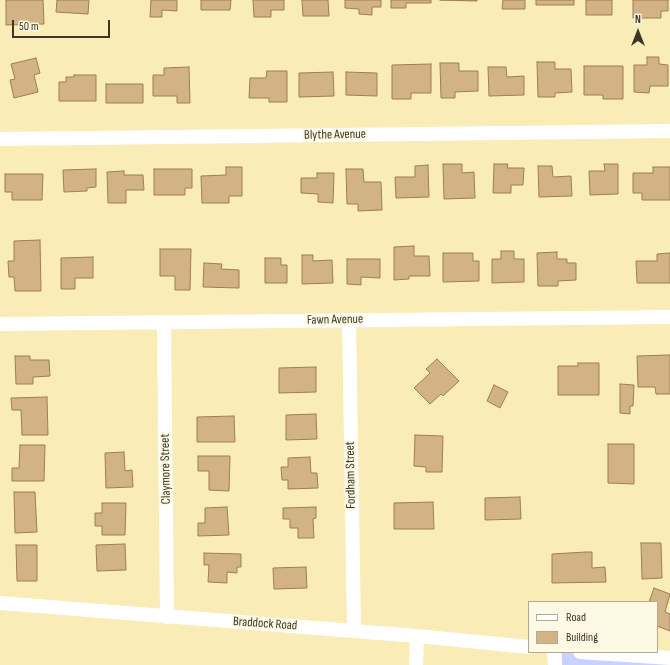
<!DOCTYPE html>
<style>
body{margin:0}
#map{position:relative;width:670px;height:665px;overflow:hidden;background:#f9ecb7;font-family:"Sofia Sans Condensed",sans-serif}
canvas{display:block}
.legend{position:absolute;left:528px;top:601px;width:130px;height:52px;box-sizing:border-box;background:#fef9e4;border:1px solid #b0ab96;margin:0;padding:5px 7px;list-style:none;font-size:12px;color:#3c3622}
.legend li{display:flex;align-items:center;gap:8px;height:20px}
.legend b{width:20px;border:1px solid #b0ab96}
.north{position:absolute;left:618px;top:12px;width:40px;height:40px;-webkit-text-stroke:3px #fef9e4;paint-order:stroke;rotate:0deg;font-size:11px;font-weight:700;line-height:16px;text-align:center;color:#3c3622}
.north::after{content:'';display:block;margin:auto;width:14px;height:18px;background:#3c3622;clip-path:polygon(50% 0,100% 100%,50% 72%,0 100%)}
.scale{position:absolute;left:12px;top:20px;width:98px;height:18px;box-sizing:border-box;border:2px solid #3c3622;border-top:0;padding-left:5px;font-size:12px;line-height:14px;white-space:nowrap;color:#3c3622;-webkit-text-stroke:3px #fef9e4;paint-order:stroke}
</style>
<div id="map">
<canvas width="670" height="665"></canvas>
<ul class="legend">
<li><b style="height:5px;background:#fff"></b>Road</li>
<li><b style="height:11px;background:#d2b386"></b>Building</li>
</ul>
<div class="north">N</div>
<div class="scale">50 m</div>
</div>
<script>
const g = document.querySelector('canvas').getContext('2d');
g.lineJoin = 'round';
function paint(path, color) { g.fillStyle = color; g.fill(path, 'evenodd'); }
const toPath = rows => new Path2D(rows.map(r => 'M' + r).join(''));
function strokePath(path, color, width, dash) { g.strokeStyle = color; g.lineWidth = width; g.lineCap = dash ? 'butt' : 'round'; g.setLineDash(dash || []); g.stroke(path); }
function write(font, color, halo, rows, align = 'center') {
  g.font = font + ' "Sofia Sans Condensed",sans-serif'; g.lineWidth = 4; g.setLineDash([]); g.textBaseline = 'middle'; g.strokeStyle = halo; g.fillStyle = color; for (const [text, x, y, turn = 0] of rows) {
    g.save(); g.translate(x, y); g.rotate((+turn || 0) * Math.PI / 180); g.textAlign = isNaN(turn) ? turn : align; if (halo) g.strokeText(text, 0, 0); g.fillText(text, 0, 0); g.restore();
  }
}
paint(toPath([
 [562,652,670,660,670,665,562,665]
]), '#c8d1ff');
const building = toPath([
 [6,0,43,0,44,24,6,25,6,0],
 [57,0,89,0,88,14,56,12,57,0],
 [151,0,177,0,177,11,162,10,162,17,150,17,151,0],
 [201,0,231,0,230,10,201,10,201,0],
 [253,0,284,0,284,10,271,10,271,17,254,17,253,0],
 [302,0,328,0,329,16,303,16,302,0],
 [345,0,381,0,381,7,372,7,372,15,359,14,359,9,345,8,345,0],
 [391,0,431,0,431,3,406,3,406,8,391,8,391,0],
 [440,0,477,0,477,1,440,0],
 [503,0,525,0,525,9,502,9,503,0],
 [536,0,574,0,574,5,536,5,536,0],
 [586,0,612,0,612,15,586,15,586,0],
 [633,0,668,0,668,11,661,11,661,18,633,18,633,0],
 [647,57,659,57,659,64,668,65,668,86,650,86,649,93,634,92,634,65,647,65,647,57],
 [36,58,40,73,34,75,38,92,14,98,10,80,15,79,11,64,36,58],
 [537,62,555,62,555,69,571,69,572,92,555,93,555,97,538,97,537,62],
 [440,63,459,63,459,71,478,71,478,91,455,92,455,98,441,98,440,63],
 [431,64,431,93,411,93,411,99,392,99,392,65,431,64],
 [584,66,623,66,623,99,603,99,603,95,584,95,584,66],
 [189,67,190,103,177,103,177,96,153,96,153,75,164,75,164,68,189,67],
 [488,67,506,67,507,77,524,76,524,95,489,96,488,67],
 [267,71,287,71,287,102,269,102,269,98,249,98,250,78,266,78,267,71],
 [333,72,334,96,299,97,299,73,333,72],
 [346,72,377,73,377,96,346,95,346,72],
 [74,75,96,75,96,101,59,101,59,82,66,82,66,77,74,77,74,75],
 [106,84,143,84,143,103,106,103,106,84],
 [443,164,462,164,462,173,474,172,475,198,444,199,443,164],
 [494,164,508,164,507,168,524,168,523,185,511,185,511,193,493,193,494,164],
 [604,164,618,164,618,194,590,195,589,171,605,171,604,164],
 [428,165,429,197,396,198,395,177,415,177,415,166,428,165],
 [538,166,552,166,553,177,571,176,572,196,539,197,538,166],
 [226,167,242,167,242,196,229,196,229,203,202,203,201,176,226,175,226,167],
 [653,167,670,167,670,200,642,200,642,193,633,193,633,173,653,173,653,167],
 [96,169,96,187,87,188,87,191,64,192,63,170,96,169],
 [154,169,192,169,192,188,185,188,185,195,154,195,154,169],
 [346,169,363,169,364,182,381,182,382,210,358,211,358,204,347,204,346,169],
 [124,171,124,175,143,175,144,190,126,190,126,203,108,203,107,172,124,171],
 [317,173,334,173,333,203,318,202,318,194,301,193,301,178,317,178,317,173],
 [5,174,43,174,42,200,12,200,12,192,5,192,5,174],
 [40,240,41,291,15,291,14,277,9,277,8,261,14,261,14,241,40,240],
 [414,246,414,256,429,256,430,276,409,276,409,279,394,280,394,247,414,246],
 [160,249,191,249,190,290,175,290,175,276,160,276,160,249],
 [501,251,514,251,514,259,524,259,524,282,492,283,492,259,501,259,501,251],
 [557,252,557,259,567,259,567,263,576,263,576,280,558,281,558,286,538,286,537,253,557,252],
 [443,253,473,253,473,261,479,261,479,281,443,282,443,253],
 [670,253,670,283,637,283,636,261,657,261,657,254,670,253],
 [302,255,313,255,313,261,332,260,333,283,302,284,302,255],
 [93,257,93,278,75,278,75,289,61,289,61,258,93,257],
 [265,258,281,258,281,265,287,265,287,283,265,283,265,258],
 [347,259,380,259,380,278,361,277,361,285,347,284,347,259],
 [204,263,222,264,221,269,239,270,239,288,203,287,204,263],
 [670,355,670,394,656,394,655,387,638,387,637,356,670,355],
 [15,356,30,356,30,360,49,360,50,376,33,377,33,384,16,384,15,356],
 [437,359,459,381,443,396,441,394,430,404,414,388,430,373,426,369,437,359],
 [578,363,599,363,599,395,558,395,558,366,578,366,578,363],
 [316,367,316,392,279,393,279,368,316,367],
 [620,384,634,385,633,406,630,406,630,414,620,413,620,384],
 [494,385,508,392,500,408,487,401,494,385],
 [47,397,48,435,22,435,21,410,12,410,11,398,47,397],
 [316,414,317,439,286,440,286,415,316,414],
 [234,416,235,442,197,442,197,417,234,416],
 [415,435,443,436,442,472,426,472,426,467,414,466,415,435],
 [608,444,634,444,634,484,608,483,608,444],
 [20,445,45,445,44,481,12,481,12,468,19,468,20,445],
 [124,452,125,471,132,470,133,487,106,488,105,453,124,452],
 [198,456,230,456,229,491,209,490,209,471,198,471,198,456],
 [310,457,311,473,317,473,318,488,288,489,288,480,282,480,281,467,288,467,288,458,310,457],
 [14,492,35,492,37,532,15,533,14,492],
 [520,497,521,519,485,520,485,498,520,497],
 [433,502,434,529,394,529,394,503,433,502],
 [102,503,126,503,125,535,102,535,102,526,95,526,95,513,102,513,102,503],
 [227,507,229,535,198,536,198,523,205,523,205,508,227,507],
 [316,507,316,518,313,519,314,538,298,538,298,528,290,528,290,519,283,519,283,508,316,507],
 [641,543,661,543,662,578,642,579,641,543],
 [125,544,126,570,97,571,96,545,125,544],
 [16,545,37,545,37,581,17,581,16,545],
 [586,552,592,552,592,568,605,567,606,582,552,583,552,554,586,552],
 [204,553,241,554,241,567,237,567,237,573,227,572,227,583,208,582,209,565,204,565,204,553],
 [306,567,307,588,274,589,273,568,306,567],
 [654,588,670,594,665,612,670,614,670,631,657,626,657,602,649,602,654,588]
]);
paint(building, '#d2b386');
strokePath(building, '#9c7e53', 1);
strokePath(toPath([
 [0,139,670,131],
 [349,320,354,631],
 [164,322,167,617],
 [0,324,670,317],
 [0,603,417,636,529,647],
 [554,652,555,665],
 [580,652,670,658],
 [416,665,417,636]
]), '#fff', 14);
write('13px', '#3c3622', '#fef9e4', [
 ["Blythe Avenue",335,135,-1],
 ["Fawn Avenue",335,320,-1],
 ["Claymore Street",166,469,-91],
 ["Fordham Street",351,475,-91],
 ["Braddock Road",265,624,4]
]);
</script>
